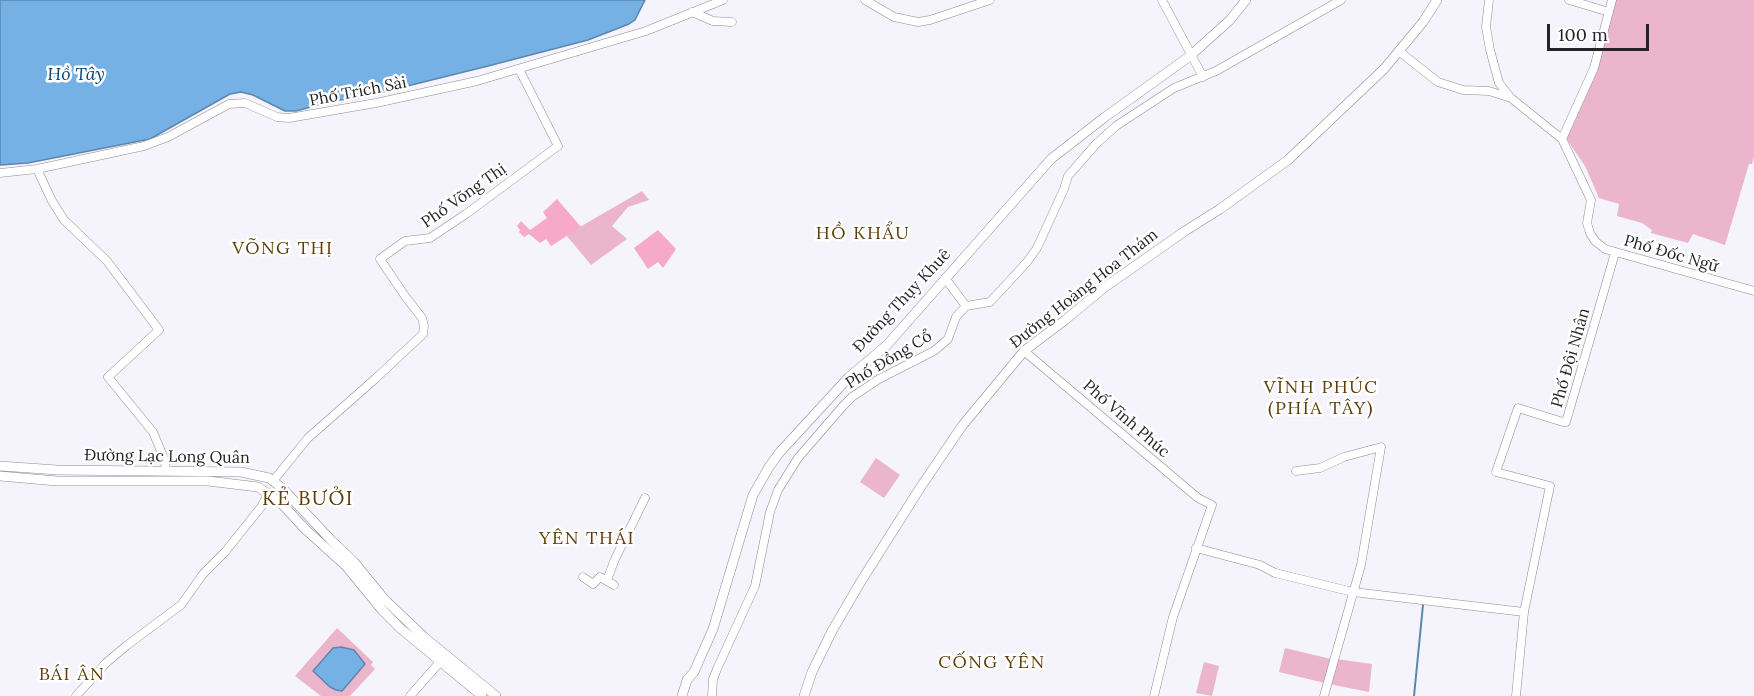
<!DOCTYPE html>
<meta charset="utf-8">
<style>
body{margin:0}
#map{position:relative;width:1754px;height:696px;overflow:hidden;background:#f5f3fc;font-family:Lora,serif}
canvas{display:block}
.scale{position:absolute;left:1547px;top:24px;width:102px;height:27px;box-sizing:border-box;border:3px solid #242326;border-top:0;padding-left:8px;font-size:18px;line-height:21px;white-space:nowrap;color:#242326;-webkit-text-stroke:4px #fff;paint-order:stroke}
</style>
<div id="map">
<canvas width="1754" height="696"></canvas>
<div class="scale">100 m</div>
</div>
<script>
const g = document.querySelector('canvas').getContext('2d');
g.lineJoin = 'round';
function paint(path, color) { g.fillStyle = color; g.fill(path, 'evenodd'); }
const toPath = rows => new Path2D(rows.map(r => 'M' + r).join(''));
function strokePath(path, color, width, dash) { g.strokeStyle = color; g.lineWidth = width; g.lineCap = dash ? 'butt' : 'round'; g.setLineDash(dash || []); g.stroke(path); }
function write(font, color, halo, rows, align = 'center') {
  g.font = font + ' Lora,serif'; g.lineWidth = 5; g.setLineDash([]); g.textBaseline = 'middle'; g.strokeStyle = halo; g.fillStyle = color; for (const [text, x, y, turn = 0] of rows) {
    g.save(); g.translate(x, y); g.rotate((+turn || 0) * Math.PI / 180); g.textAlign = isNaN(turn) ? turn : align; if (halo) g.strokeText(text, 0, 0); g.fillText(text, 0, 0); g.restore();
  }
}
paint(toPath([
 [1615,0,1754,0,1754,156,1752,164,1749,164,1725,245,1693,234,1688,243,1651,233,1652,230,1642,223,1617,216,1619,204,1599,198,1585,166,1566,138],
 [642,191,649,200,628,207,612,226,627,239,591,265,566,235],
 [876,458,900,475,884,498,860,482],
 [337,628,373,662,371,665,375,669,350,696,321,696,295,676],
 [1285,648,1331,659,1325,683,1279,672],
 [1336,659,1372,664,1369,692,1329,684],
 [1204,662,1219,666,1212,696,1196,693]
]), '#ebb6cc');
paint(toPath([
 [557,199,581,227,551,246,546,239,540,243,529,234,524,237,519,232,520,230,517,226,521,221,530,230,547,218,543,212],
 [658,230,676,249,663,268,658,262,648,269,634,248]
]), '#f6a9ca');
const water = toPath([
 [0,0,645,0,635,20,629,24,588,40,488,66,355,99,337,100,296,111,285,111,253,95,241,92,230,94,150,139,28,163,0,165,0,0],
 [341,647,354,650,365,664,342,691,336,690,330,687,313,671,333,648,341,647]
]);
paint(water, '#76b1e6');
strokePath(water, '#5d86ac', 1.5);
strokePath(toPath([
 [1414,696,1423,605]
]), '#5d86ac', 2);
const minor = toPath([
 [865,0,894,17,918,22,930,20,990,0],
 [1162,0,1203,77],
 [1489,0,1486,27,1490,50,1499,83,1510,97],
 [1569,0,1609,12],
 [692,12,713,21,732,22],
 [1400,52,1438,82,1463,90,1489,91,1511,98,1562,139,1591,200,1587,223,1590,233,1595,241,1605,249,1754,291],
 [1562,139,1594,68,1612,0],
 [37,169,52,201,64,220,107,261,159,330,108,377,153,432,165,461,166,471],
 [0,173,37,169,144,146,168,137,229,104,245,103,277,117,289,118,376,103,477,81,646,31,723,0],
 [945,278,966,306],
 [1024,351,1198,498,1212,505,1173,617,1154,696],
 [1296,471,1320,468,1344,457,1381,447,1361,565,1324,696],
 [273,481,308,438,375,379,423,334,424,326,422,318,405,296,380,259,405,241,430,238,466,214,558,146,519,69],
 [1196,548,1260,565,1275,573,1353,592,1524,612],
 [583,577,593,584,600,577,614,585],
 [607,580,615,559,645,498],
 [76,696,106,663,126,646,181,605,203,574,225,552,261,507,269,493],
 [410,696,440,662],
 [712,696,713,679,717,669,755,586,770,512,778,490,798,458,843,406,852,397,879,379,934,351,948,339,956,317,966,306,990,302,1027,262,1037,248,1064,189,1068,176,1096,144,1116,126,1174,88,1216,71,1341,0],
 [1516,696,1524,612,1550,486,1496,472,1518,408,1563,422,1566,422,1615,253]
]);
const major = toPath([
 [0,466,57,470,241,472,269,478,282,488,331,540,354,562,385,600,424,637,496,696],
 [0,476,57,481,208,481,258,487,281,503,305,529,346,566,382,610,400,628,482,696],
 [682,696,687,680,694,672,713,629,753,495,769,467,780,452,849,377,887,345,1051,159,1105,117,1190,56,1230,20,1246,0],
 [804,696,812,672,832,631,860,583,920,488,962,426,1024,351,1065,320,1105,287,1185,231,1220,209,1288,160,1384,69,1423,22,1437,0]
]);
strokePath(minor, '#8d8b93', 9);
strokePath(major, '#8d8b93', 10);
strokePath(minor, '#fff', 8);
strokePath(major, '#fff', 9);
write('16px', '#242326', '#fff', [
 ["Phố Trích Sài",358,92,-11],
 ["Phố Võng Thị",464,196,-35],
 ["Phố Đốc Ngữ",1671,254,16],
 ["Đường Hoàng Hoa Thám",1084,289,-38],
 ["Đường Thụy Khuê",902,301,-47],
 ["Phố Đội Nhân",1571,358,-74],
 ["Phố Đồng Cổ",889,360,-31],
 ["Phố Vĩnh Phúc",1126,419,41],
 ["Đường Lạc Long Quân",167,457,1]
]);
write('italic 18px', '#004777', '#fff', [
 ["Hồ Tây",76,75]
]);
g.letterSpacing = '1.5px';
write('18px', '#613e09', '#fff', [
 ["HỒ KHẨU",863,234],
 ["VÕNG THỊ",283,249],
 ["VĨNH PHÚC",1321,388],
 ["(PHÍA TÂY)",1321,409],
 ["YÊN THÁI",587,539],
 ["CỐNG YÊN",992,663],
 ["BÁI ÂN",72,675]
]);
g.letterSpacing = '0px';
g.letterSpacing = '1.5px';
write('20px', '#613e09', '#fff', [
 ["KẺ BƯỞI",308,499]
]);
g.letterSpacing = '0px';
</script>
